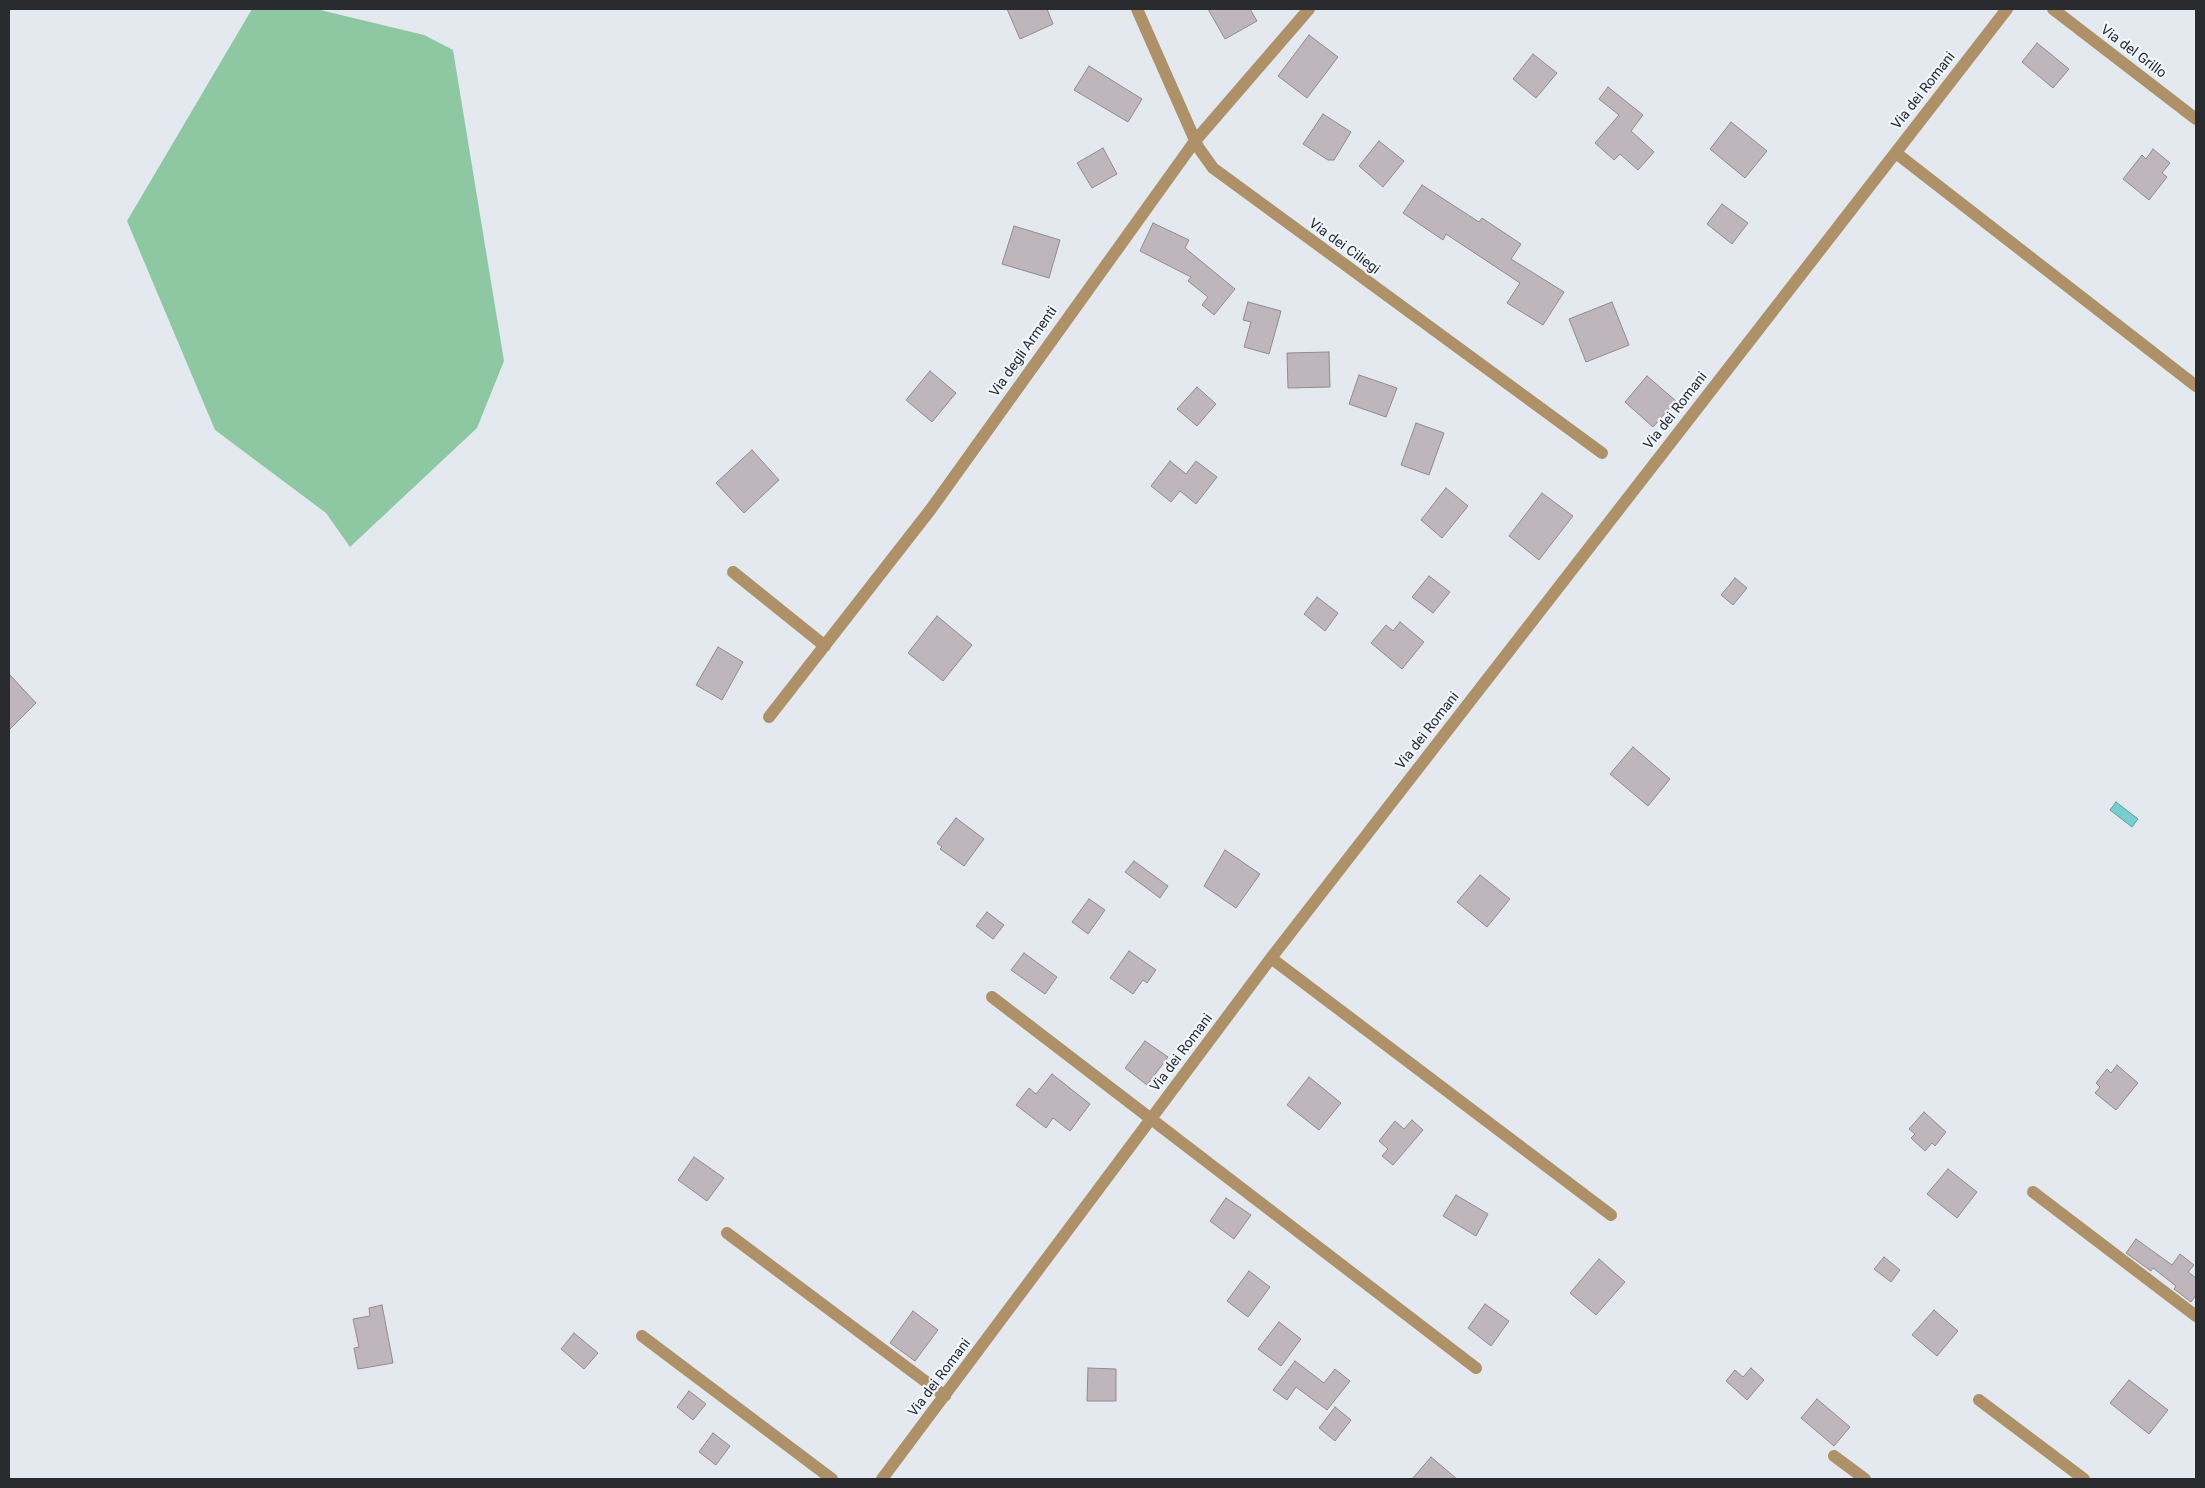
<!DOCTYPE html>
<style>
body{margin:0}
#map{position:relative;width:2205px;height:1488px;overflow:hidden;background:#e3e9ef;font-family:Roboto,sans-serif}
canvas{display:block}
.frame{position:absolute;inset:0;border:10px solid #292b2e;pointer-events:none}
</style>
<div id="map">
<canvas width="2205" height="1488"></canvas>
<div class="frame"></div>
</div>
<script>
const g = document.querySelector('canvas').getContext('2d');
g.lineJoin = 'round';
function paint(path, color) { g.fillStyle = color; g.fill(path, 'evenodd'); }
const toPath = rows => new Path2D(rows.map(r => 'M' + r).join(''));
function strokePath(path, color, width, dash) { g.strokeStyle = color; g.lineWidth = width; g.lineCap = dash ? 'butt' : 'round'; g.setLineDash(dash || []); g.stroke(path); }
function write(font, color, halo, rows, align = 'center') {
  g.font = font + ' Roboto,sans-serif'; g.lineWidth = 4.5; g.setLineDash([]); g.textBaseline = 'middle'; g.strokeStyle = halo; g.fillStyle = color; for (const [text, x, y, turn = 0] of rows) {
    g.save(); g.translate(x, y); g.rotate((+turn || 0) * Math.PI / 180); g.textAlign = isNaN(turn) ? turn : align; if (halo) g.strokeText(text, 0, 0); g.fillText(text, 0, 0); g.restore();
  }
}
paint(toPath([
 [252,9,316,9,424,35,453,50,504,361,477,428,350,547,326,513,215,430,127,221]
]), '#8ec8a3');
const water = toPath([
 [2116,802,2138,819,2132,827,2110,810,2116,802]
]);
paint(water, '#78cece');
strokePath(water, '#609d9e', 1);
const building = toPath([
 [1007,9,1047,9,1053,24,1020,39,1007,9],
 [1208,9,1250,9,1257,21,1225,39,1208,9],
 [1309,35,1338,57,1307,98,1278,76,1309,35],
 [2037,43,2069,69,2053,88,2022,62,2037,43],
 [1533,54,1557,73,1536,98,1513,79,1533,54],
 [1089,66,1142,99,1128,122,1074,90,1089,66],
 [1608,87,1643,115,1631,131,1654,152,1638,170,1620,154,1614,160,1595,143,1619,115,1599,99,1608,87],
 [1323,114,1351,132,1334,160,1328,160,1303,144,1323,114],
 [1731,122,1767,151,1745,178,1710,149,1731,122],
 [1379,141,1404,161,1383,187,1359,166,1379,141],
 [1103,148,1117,174,1092,188,1077,163,1103,148],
 [2153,149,2170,163,2162,173,2167,177,2149,200,2123,179,2142,155,2146,159,2153,149],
 [1422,185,1479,222,1482,218,1521,244,1511,259,1564,292,1543,325,1507,303,1520,283,1446,234,1443,240,1403,213,1422,185],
 [1722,204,1748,223,1732,244,1707,224,1722,204],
 [1153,223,1189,240,1185,248,1235,289,1214,315,1202,305,1208,297,1188,281,1191,277,1140,251,1153,223],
 [1014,226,1060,240,1049,278,1002,264,1014,226],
 [1248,302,1281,311,1269,354,1244,347,1251,322,1243,320,1248,302],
 [1612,302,1629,345,1586,362,1569,319,1612,302],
 [1329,352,1330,387,1288,388,1287,353,1329,352],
 [930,371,956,393,932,422,906,400,930,371],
 [1359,375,1397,388,1386,417,1349,404,1359,375],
 [1647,376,1676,401,1653,427,1625,402,1647,376],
 [1197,387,1216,404,1197,426,1177,409,1197,387],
 [1416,423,1444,433,1429,475,1401,465,1416,423],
 [752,450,779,480,744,513,716,483,752,450],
 [1170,461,1186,474,1196,461,1217,477,1196,504,1180,491,1171,502,1151,486,1170,461],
 [1446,488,1468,506,1442,538,1421,520,1446,488],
 [1542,493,1573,516,1539,560,1509,536,1542,493],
 [1429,576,1450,592,1433,613,1412,597,1429,576],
 [1735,578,1747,588,1733,605,1721,595,1735,578],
 [1317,597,1338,613,1325,631,1304,614,1317,597],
 [937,616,972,645,943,681,908,653,937,616],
 [1400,622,1424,642,1402,669,1371,643,1386,625,1393,631,1400,622],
 [718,647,743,662,722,700,696,685,718,647],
 [9,674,36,703,9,730,9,674],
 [1633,747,1670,779,1648,806,1610,774,1633,747],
 [956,818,984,839,964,866,940,849,942,847,937,843,956,818],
 [1225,850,1260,874,1236,908,1204,886,1225,850],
 [1134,861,1168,886,1160,898,1125,872,1134,861],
 [1480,875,1510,899,1487,927,1457,902,1480,875],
 [1089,899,1105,910,1088,934,1072,922,1089,899],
 [987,912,1004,925,993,939,976,926,987,912],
 [1129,951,1156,970,1147,983,1143,980,1133,994,1110,978,1129,951],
 [1024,953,1057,977,1045,994,1011,970,1024,953],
 [1145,1041,1168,1057,1147,1085,1125,1068,1145,1041],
 [2117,1065,2138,1083,2116,1110,2095,1093,2100,1087,2096,1083,2107,1069,2111,1073,2117,1065],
 [1052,1074,1090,1104,1070,1131,1053,1118,1046,1128,1016,1105,1029,1088,1036,1094,1052,1074],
 [1309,1077,1341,1103,1319,1130,1287,1105,1309,1077],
 [1924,1112,1946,1132,1935,1146,1932,1143,1925,1151,1911,1138,1915,1134,1909,1129,1924,1112],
 [1412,1120,1423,1130,1393,1165,1382,1156,1388,1149,1379,1141,1395,1121,1404,1129,1412,1120],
 [694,1157,724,1178,707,1201,678,1180,694,1157],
 [1948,1169,1977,1192,1957,1218,1927,1194,1948,1169],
 [1456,1195,1488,1214,1476,1236,1443,1216,1456,1195],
 [1226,1198,1251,1215,1234,1239,1210,1221,1226,1198],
 [2136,1239,2172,1265,2180,1254,2194,1265,2188,1272,2196,1278,2196,1295,2191,1302,2174,1289,2176,1286,2153,1268,2151,1271,2126,1253,2136,1239],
 [1884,1257,1900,1270,1891,1282,1874,1269,1884,1257],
 [1599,1259,1625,1282,1596,1315,1570,1293,1599,1259],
 [1249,1271,1270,1287,1248,1317,1227,1301,1249,1271],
 [1485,1304,1509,1321,1491,1346,1468,1328,1485,1304],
 [382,1305,393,1363,358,1369,354,1348,359,1347,353,1319,370,1316,369,1308,382,1305],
 [1934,1310,1958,1331,1937,1356,1912,1335,1934,1310],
 [913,1311,938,1330,915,1361,890,1343,913,1311],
 [1279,1322,1301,1339,1281,1366,1258,1349,1279,1322],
 [574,1333,598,1353,584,1369,561,1349,574,1333],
 [1295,1361,1324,1383,1335,1369,1350,1381,1327,1410,1296,1387,1287,1400,1273,1390,1295,1361],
 [1088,1368,1116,1369,1116,1401,1087,1401,1088,1368],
 [1751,1368,1764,1380,1747,1400,1726,1381,1735,1370,1743,1377,1751,1368],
 [2129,1380,2168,1410,2149,1434,2110,1403,2129,1380],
 [689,1391,706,1404,693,1420,677,1407,689,1391],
 [1817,1399,1850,1427,1834,1446,1801,1418,1817,1399],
 [1335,1407,1351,1420,1335,1441,1319,1428,1335,1407],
 [713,1433,730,1446,716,1465,699,1452,713,1433],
 [1431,1457,1457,1479,1412,1479,1431,1457]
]);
paint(building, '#beb6ba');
strokePath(building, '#928a8e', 1);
strokePath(toPath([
 [1137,9,1198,147,1213,168,1602,453],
 [2053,9,2196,119],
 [1896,153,2196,386],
 [733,572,825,646],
 [769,717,931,509,1195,141,1309,9],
 [1271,958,1611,1215],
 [992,997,1476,1368],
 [2033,1192,2196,1316],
 [727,1233,945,1396],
 [642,1336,832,1479],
 [1979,1400,2084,1479],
 [1834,1456,1865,1479],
 [882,1479,1271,958,2007,9]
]), '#ae9069', 12);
write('14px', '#292b2e', '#f0f6fd', [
 ["Via del Grillo",2133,52,37],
 ["Via dei Romani",1924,91,-52],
 ["Via dei Ciliegi",1344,247,36],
 ["Via degli Armenti",1024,352,-55],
 ["Via dei Romani",1676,411,-52],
 ["Via dei Romani",1428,731,-52],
 ["Via dei Romani",1182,1053,-53],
 ["Via dei Romani",940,1378,-53]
]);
</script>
